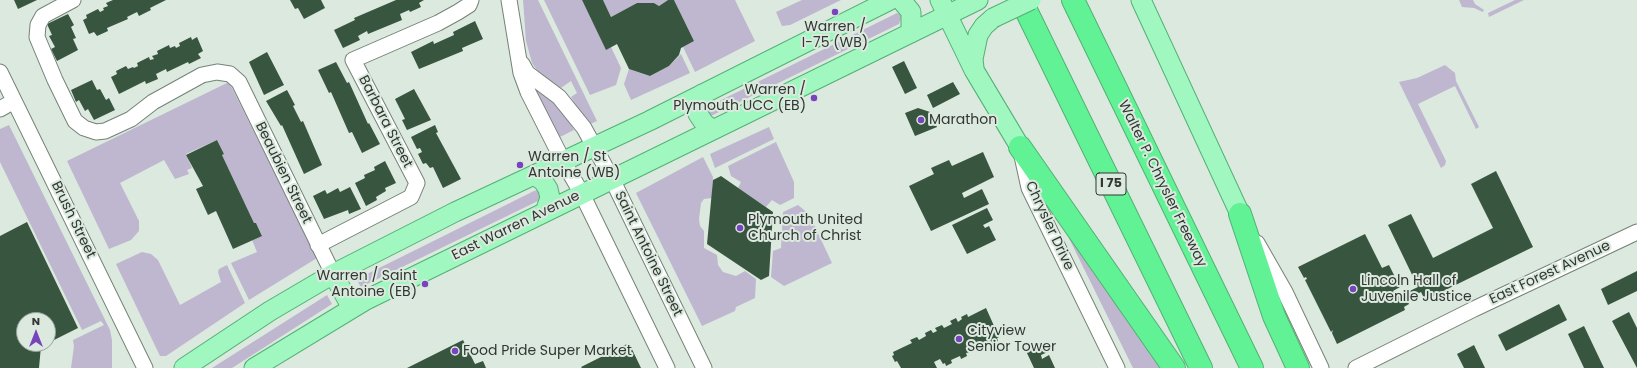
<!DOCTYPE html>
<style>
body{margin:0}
#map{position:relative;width:1637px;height:368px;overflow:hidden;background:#dbe9de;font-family:Poppins,sans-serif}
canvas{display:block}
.north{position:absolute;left:16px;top:312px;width:40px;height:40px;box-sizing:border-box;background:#dbe9de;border:1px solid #97a29a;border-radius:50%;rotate:0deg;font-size:11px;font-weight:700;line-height:16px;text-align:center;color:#323733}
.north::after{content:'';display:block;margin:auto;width:14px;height:18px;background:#7844bb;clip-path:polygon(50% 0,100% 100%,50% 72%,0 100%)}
</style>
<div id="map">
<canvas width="1637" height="368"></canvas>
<div class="north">N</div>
</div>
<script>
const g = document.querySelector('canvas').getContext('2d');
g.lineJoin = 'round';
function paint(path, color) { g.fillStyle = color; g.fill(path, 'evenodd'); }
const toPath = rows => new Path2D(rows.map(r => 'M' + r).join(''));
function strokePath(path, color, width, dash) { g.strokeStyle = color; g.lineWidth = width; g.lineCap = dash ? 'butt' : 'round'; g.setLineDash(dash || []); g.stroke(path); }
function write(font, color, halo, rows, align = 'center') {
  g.font = font + ' Poppins,sans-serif'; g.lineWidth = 4; g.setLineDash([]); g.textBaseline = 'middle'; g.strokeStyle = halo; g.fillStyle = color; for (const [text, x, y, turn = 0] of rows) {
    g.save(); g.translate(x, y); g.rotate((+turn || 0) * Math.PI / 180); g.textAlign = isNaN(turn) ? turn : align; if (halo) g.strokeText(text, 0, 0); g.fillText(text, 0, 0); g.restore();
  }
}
paint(toPath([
 [523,0,538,0,597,121,588,125,571,97,577,93,571,81,561,88,539,73,532,63,526,41],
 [544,0,582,0,606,49,611,47,621,68,616,85,590,95],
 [603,0,668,0,659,6,654,3,637,3,611,17],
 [674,0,735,0,755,41,695,72,683,47,694,41],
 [802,0,841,0,790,25,782,26,776,12],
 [1459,0,1473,0,1475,4,1484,10,1483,12,1474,8,1462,7],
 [1515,0,1524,0,1489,17,1488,13],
 [897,13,902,16,899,24,713,115,710,116,705,108],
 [681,54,690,73,631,100,624,84,629,69,650,76,669,66],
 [1445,65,1455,73,1456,81,1479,127,1476,129,1455,86,1418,104,1446,161,1445,165,1441,168,1399,82,1417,78],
 [229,82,317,258,249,300,231,263,257,252,252,240,262,235,256,223,254,223,222,155,224,154,217,140,186,154,192,168,187,170,189,174,175,179,164,160,120,183,139,221,139,231,131,240,109,249,67,161],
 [537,89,550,97,569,121,574,130,558,138,536,91],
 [9,125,110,330,112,340,112,368,71,368,74,346,73,340,104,325,101,321,82,330,0,162,0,129],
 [769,127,774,139,715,168,710,154],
 [776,142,794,182,794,198,780,205,772,200,766,207,738,188,741,182,731,176,728,166],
 [703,157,713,177,712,198,704,199,701,203,699,219,700,226,704,231,704,248,717,255,718,265,723,272,736,276,745,271,756,279,755,298,736,307,735,311,702,326,636,193],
 [539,190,540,191,540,200,361,287,359,284,357,279,534,191],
 [798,205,809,214,832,263,784,286,771,277,773,251,781,248,783,212],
 [1056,212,1163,368,1133,368],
 [142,252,151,254,158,260,180,305,221,282,218,272,219,269,227,265,245,303,166,356,160,356,116,264],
 [327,295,332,304,232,368,212,368]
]), '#bfb7cf');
paint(toPath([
 [14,0,37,0,18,9],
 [113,0,166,0,150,8,151,10,139,16,137,12,127,17,128,19,107,28,108,31,97,36,94,32,89,34,83,20,87,18,86,15,98,9,100,12,104,10,103,8,108,6,106,3],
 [290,0,321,0,325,8,304,19,298,8,295,9],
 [396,0,424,0,419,3,421,7,410,12,409,10,400,14,402,20,368,34,367,31,358,36,360,40,343,48,334,30,355,20,354,18],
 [582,0,603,0,611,17,637,3,654,3,659,6,668,0,674,0,694,41,681,48,679,55,669,66,650,76,629,69,617,44,606,50],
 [68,14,74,25,71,27,76,38,73,39,78,50,57,61,51,49,55,47,49,36,52,35,47,24],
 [475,21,483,39,462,48,463,51,419,69,411,52,433,41,434,44,454,35,453,32],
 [191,37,192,40,197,37,203,51,198,54,201,58,189,64,188,62,167,72,166,69,156,74,158,79,146,84,145,81,119,94,111,77,117,74,116,71,126,66,128,69,133,67,134,68,138,66,137,63,149,57,150,60,154,59,152,56,158,54,157,51,169,45,170,48,175,46,176,48,180,46,179,43],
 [267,52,284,85,264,95,249,62],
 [904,61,917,88,905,94,892,67],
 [336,62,347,83,349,82,368,124,369,123,380,144,362,153,352,132,349,133,331,92,329,93,318,70],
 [92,80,97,90,100,89,106,100,109,98,115,110,94,120,88,109,85,111,79,100,76,102,71,90],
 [953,82,960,94,933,108,927,95],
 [414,89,431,120,407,130,402,120,405,119,395,99],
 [287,90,295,105,293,106,301,122,303,121,322,165,304,174,282,125,281,126,266,101],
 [918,108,930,112,937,127,915,136,905,113],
 [435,125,438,132,436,133,461,179,443,188,433,167,430,168,426,163,423,164,418,154,422,152,420,148,417,149,411,137],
 [217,140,224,154,222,155,254,223,256,223,262,236,233,249,216,211,208,215,196,189,203,186,186,155],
 [983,152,994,177,962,193,964,198,982,189,989,204,931,231,909,186,934,174,931,168,949,160,952,166],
 [385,161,396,183,385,188,386,191,376,197,377,200,366,206,355,183,365,178,364,175,375,170,374,167],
 [1496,171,1533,247,1425,300,1421,292,1407,299,1409,304,1404,307,1405,310,1337,344,1332,333,1333,330,1331,332,1305,280,1307,279,1306,277,1304,278,1298,267,1365,234,1382,268,1389,265,1400,287,1393,291,1397,297,1418,287,1388,225,1411,214,1433,258,1493,228,1471,184],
 [721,176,773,212,769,276,761,280,707,244,713,180],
 [350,187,361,209,349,214,348,210,324,219,313,196,325,190,327,194,338,188,340,192],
 [987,208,993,220,983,225,985,228,989,226,996,240,967,254,952,225],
 [27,222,78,328,48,343,48,320,24,320,24,344,45,344,41,346,39,368,0,368,0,236],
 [1637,271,1637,291,1608,305,1601,289],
 [1559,304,1567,320,1506,351,1498,335],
 [986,308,999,337,997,338,998,341,992,344,991,341,976,348,978,350,966,353,967,356,961,359,960,356,951,360,952,363,946,366,945,363,943,364,940,359,934,362,937,368,901,368,897,361,895,362,892,356,894,355,893,352,912,343,910,340,917,337,919,340,926,336,925,333,931,330,933,333,937,331,935,328,942,325,944,328,952,324,950,321,956,318,958,322,962,319,961,317,967,314,968,317],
 [1629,312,1637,328,1637,368,1612,321],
 [1584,326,1604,368,1584,368,1568,334],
 [463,340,475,364,483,361,486,368,407,368],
 [629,343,641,368,582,368,581,367],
 [1044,344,1048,352,1041,355,1042,359,1049,355,1055,368,1034,368,1026,351],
 [1474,345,1485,368,1464,368,1457,354]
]), '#37553f');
const minor = toPath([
 [73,0,43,16,38,25,37,37,55,80,75,121,84,128,96,132,105,131,131,119,153,102,202,75,217,72,230,74,239,82,333,274],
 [509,0,521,73,528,92,563,161,582,194,667,368],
 [522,64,527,73,559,97,584,128,612,179,704,368],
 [0,72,145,368],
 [0,109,14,101],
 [1022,156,1029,188,1117,368],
 [1257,243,1285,292,1321,368],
 [318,245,411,197,417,183,353,60,438,23,458,12,469,5,471,0],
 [1356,368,1474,309,1637,232]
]);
const major = toPath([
 [901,0,911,12,911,33],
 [940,0,974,70,1020,147],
 [1141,0,1240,214],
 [974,68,973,59,978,35,984,26,993,18],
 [702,94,697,104,698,114,704,123,712,130],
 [534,175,543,181,548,189,550,198,545,212],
 [333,274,352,308],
 [184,368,270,311,333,274,455,212,649,121,890,0],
 [254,368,366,300,978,0]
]);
const highway = toPath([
 [1021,0,1201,368],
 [1073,0,1252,368],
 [1020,147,1174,368],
 [1240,214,1274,316,1298,368]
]);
strokePath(minor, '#768278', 17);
strokePath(major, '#51b173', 21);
strokePath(highway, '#51b173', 24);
strokePath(minor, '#fff', 15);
strokePath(major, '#a1f7c0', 19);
strokePath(highway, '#62f296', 22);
const majorBridge = toPath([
 [993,18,1031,0]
]);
strokePath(majorBridge, '#51b173', 21, []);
strokePath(majorBridge, '#a1f7c0', 19);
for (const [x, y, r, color] of [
 [835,12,4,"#7844bb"],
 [814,98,4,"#7844bb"],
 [921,120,4,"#7844bb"],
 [520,165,4,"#7844bb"],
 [740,228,4,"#7844bb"],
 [425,284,4,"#7844bb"],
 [1353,289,4,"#7844bb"],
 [959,339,4,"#7844bb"],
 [455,351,4,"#7844bb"]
]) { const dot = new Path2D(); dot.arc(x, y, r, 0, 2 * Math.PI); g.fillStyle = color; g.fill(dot); strokePath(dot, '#dbe9de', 1.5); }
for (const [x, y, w] of [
 [1111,184,30]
]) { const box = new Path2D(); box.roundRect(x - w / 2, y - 11, w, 22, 3); g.fillStyle = '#dbe9de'; g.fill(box); strokePath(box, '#323733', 1); }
write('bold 13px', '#323733', null, [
 ["I 75",1111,184]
]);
write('14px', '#323733', '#dbe9de', [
 ["Warren /",835,27,"center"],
 ["I-75 (WB)",835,43,"center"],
 ["Warren /",806,90,"right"],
 ["Plymouth UCC (EB)",806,106,"right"],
 ["Marathon",929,120],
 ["Warren / St",528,157],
 ["Antoine (WB)",528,173],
 ["Plymouth United",748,220],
 ["Church of Christ",748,236],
 ["Warren / Saint",417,276,"right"],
 ["Antoine (EB)",417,292,"right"],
 ["Lincoln Hall of",1361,281],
 ["Juvenile Justice",1361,297],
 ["Cityview",967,331],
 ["Senior Tower",967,347],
 ["Food Pride Super Market",463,351]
], 'left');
write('14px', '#323733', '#dbe9de', [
 ["Barbara Street",385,122,63],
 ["Beaubien Street",283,173,64],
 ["Walter P. Chrysler Freeway",1162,184,64],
 ["Brush Street",73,220,64],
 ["East Warren Avenue",516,226,-26],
 ["Chrysler Drive",1049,226,65],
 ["Saint Antoine Street",648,254,64],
 ["East Forest Avenue",1550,273,-25]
]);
</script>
